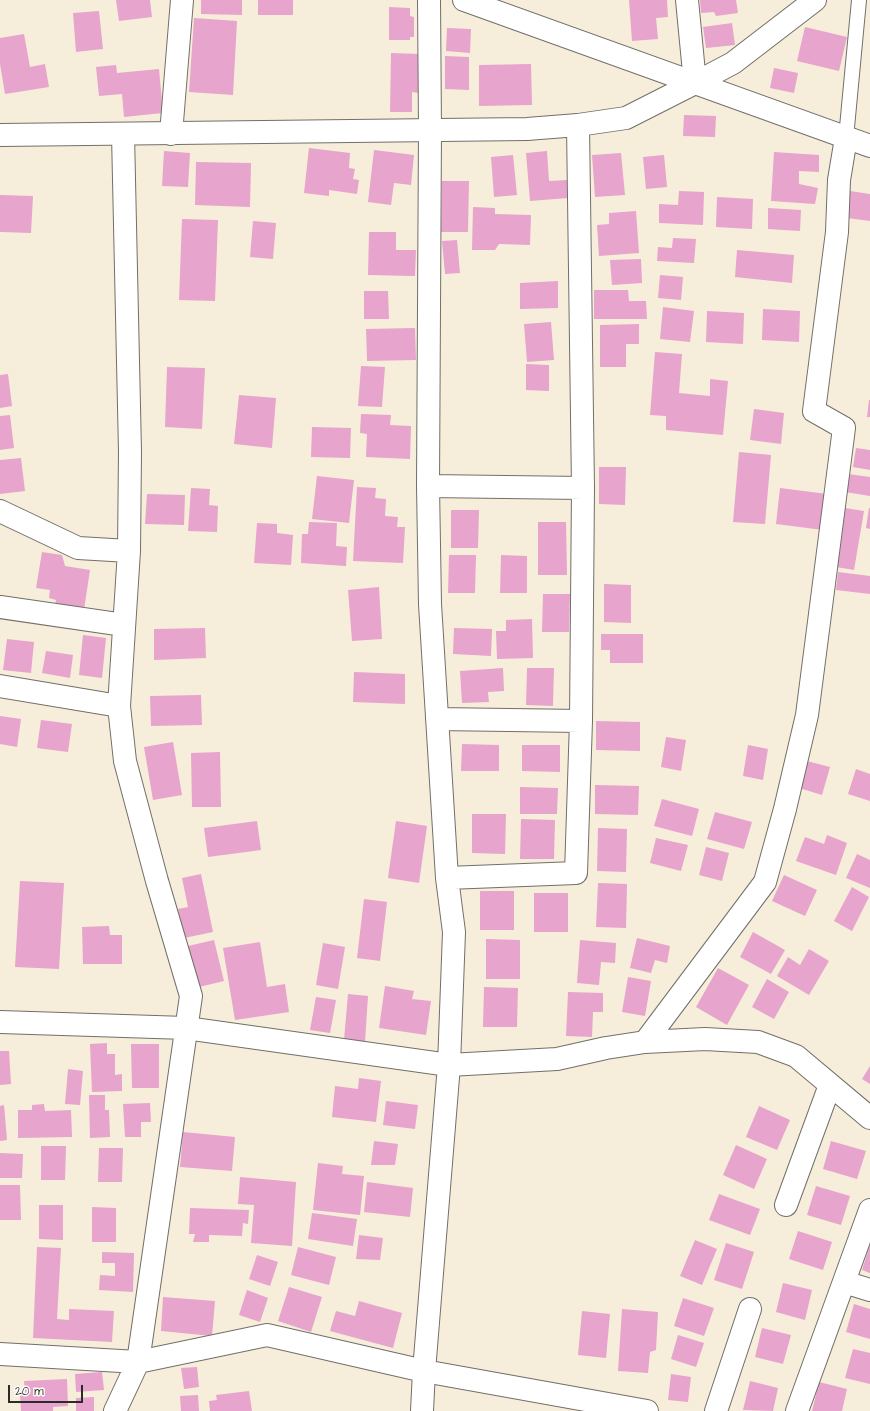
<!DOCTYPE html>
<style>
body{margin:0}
#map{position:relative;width:870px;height:1411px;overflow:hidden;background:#f6eedb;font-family:"Architects Daughter",sans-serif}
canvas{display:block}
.scale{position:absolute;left:8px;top:1385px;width:75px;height:18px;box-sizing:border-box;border:2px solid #2b2b2b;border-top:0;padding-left:5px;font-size:12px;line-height:14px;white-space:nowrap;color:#2b2b2b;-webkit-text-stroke:3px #fdfcf7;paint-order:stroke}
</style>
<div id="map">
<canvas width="870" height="1411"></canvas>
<div class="scale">20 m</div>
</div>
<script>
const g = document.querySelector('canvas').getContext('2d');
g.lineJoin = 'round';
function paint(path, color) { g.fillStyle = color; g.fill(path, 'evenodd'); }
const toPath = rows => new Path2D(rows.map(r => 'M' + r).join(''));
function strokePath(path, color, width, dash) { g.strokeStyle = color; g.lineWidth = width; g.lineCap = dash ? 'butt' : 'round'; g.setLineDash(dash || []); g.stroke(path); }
paint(toPath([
 [116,0,150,0,152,17,119,21],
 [201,0,242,0,242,15,201,14],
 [258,0,293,0,293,15,258,15],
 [629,0,667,0,668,17,656,18,658,39,632,41],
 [700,0,736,0,738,13,716,16,714,12,701,13],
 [389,7,410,8,410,16,414,17,414,37,410,37,410,40,389,40],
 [99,11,103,49,76,52,73,13],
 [194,18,237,21,233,95,189,92],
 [732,23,735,45,706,48,703,27],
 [805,27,847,37,839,71,797,61],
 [447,28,471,29,470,53,446,51],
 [24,34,30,67,45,64,49,87,5,94,0,64,0,38],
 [391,53,419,54,419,93,412,92,412,112,390,112],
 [445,56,469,57,469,90,445,89],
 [531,64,532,105,479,106,479,65],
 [116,65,117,73,159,69,163,113,124,117,122,94,99,96,96,67],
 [774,68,798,73,794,93,770,88],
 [684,115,716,116,715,137,683,136],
 [309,148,350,153,349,168,355,169,353,179,359,180,357,194,329,190,329,196,304,193],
 [374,150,414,155,411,185,394,183,391,205,368,202],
 [164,151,190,153,188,187,162,186],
 [547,151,549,181,567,180,568,198,530,201,526,153],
 [774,152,819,155,819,172,799,171,799,184,818,188,815,204,771,201],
 [621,153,625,195,595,197,592,155],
 [513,155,517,195,494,197,491,157],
 [664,155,667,187,646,189,643,157],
 [196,162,251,163,250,207,195,205],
 [442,181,469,181,468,232,441,232],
 [679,191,704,192,703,225,659,223,659,204,678,205],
 [850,191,870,194,870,221,847,218],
 [0,195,33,196,31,233,0,232],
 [717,197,753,199,752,229,716,227],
 [473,207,495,208,495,214,531,215,530,245,499,244,495,250,472,250],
 [768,208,801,210,800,231,768,229],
 [636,211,639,253,599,256,597,225,609,224,609,213],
 [182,219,218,220,215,301,179,300],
 [253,221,276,223,273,259,250,257],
 [369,232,396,232,396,250,416,250,415,276,368,275],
 [673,238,696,239,694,263,657,261,658,247,672,248],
 [457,240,460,273,445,274,442,241],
 [737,250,794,255,792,283,735,277],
 [641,259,642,283,612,285,610,260],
 [660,275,683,277,681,300,658,298],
 [558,281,558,308,520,309,520,283],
 [594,290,628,290,629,301,646,301,647,319,594,319],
 [364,291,388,291,389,319,364,319],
 [663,307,694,311,690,342,660,339],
 [763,309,800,311,799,342,762,340],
 [707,311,744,313,743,344,706,342],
 [551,322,554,360,527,362,524,324],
 [639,324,639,344,626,344,626,367,600,367,600,325],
 [415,328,416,360,367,361,366,329],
 [655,352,682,354,679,393,710,396,710,379,728,381,723,435,666,430,666,416,650,415],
 [526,364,549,365,549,391,526,390],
 [361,366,385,367,382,407,358,406],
 [167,367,205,368,202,429,165,427],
 [8,374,12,406,0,408,0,375],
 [239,395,276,398,272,448,234,444],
 [869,400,870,400,870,417,867,417],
 [754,409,784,413,781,444,750,440],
 [361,414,391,415,390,425,411,426,410,459,366,457,367,434,360,433],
 [10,415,14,448,0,450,0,416],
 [312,427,351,428,350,458,311,457],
 [856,448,870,450,870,470,853,467],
 [739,452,771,455,765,524,733,522],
 [21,458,25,491,0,494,0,460],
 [599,467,626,467,625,505,599,504],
 [848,474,870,477,870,496,845,492],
 [317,476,354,480,349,523,312,519],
 [357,487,376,488,375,498,386,499,385,516,398,517,397,527,405,527,403,563,353,561],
 [191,488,210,489,209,505,218,506,217,532,188,531],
 [780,488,827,494,823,530,776,524],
 [147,494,185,495,184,525,145,524],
 [845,508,864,511,854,570,836,567],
 [869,508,870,508,870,529,866,528],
 [451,510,479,510,478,548,451,548],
 [309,522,337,523,336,546,347,547,346,566,301,563,302,534,308,534],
 [538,522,566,522,567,575,538,575],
 [257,523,277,524,277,533,293,535,291,565,254,563],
 [42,552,62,555,65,566,90,570,84,610,55,605,56,600,49,598,50,590,36,588],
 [449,555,476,555,475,593,448,593],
 [501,555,527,556,527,593,500,593],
 [838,572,870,576,870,594,836,590],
 [604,584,631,585,631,623,604,622],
 [379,587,382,639,352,641,348,590],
 [543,594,570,594,569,632,542,632],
 [532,619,533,658,497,659,496,631,506,631,506,620],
 [205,628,206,658,154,660,154,629],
 [454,628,492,629,491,656,453,654],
 [601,634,643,634,643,663,610,663,610,650,601,650],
 [83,635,106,638,102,678,79,675],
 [7,639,34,642,31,673,3,670],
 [46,651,73,655,70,678,42,673],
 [503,668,504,691,488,692,489,702,462,703,460,671],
 [527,668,554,668,553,706,526,705],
 [354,672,405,674,405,704,353,702],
 [201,695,202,725,151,726,150,696],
 [0,716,21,719,17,747,0,744],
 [41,720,72,724,68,752,37,748],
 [596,721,640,722,640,751,596,750],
 [666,737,686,740,681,771,661,767],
 [173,742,182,795,153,800,144,747],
 [462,744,499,745,499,771,461,771],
 [522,745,560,745,560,772,522,771],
 [748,745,768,749,763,780,743,776],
 [220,752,221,807,192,807,191,753],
 [803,760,830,767,822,795,796,787],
 [856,769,870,774,870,801,848,794],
 [595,785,639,786,638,815,595,814],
 [520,787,558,788,557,814,520,814],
 [662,799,699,809,692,836,654,826],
 [715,812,752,822,744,849,707,839],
 [472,814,506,814,505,854,472,853],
 [521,819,555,820,554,859,520,859],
 [257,821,261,850,208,857,204,828],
 [396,821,427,826,419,883,388,878],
 [598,828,627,829,626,872,597,871],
 [827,835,847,843,836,875,796,861,805,837,824,844],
 [656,838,688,845,681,871,650,863],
 [706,847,729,853,722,881,699,875],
 [857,854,870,860,870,888,846,878],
 [201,874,213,932,184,938,178,909,188,907,182,878],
 [784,875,817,890,805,916,772,901],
 [20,881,64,883,59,969,15,967],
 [598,883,627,884,626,928,596,927],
 [852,887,869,897,852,931,834,921],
 [480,891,514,891,514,930,480,930],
 [534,893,568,893,568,932,534,932],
 [364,899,387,902,380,961,357,958],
 [109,926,110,935,122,935,122,964,83,964,82,927],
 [753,932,785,950,771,974,740,957],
 [637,938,670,946,667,963,655,960,651,973,630,968],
 [486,939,520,940,520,979,486,979],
 [214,940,224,981,199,987,188,946],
 [580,940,616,943,615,963,601,962,599,985,577,983],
 [260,942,267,987,285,984,289,1012,235,1020,223,948],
 [323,943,345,947,338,989,316,985],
 [809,949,829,961,809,995,777,976,788,957,800,965],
 [718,968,749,985,727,1025,696,1007],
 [628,977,651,981,645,1016,622,1012],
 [767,979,789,992,774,1019,752,1007],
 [385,986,414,991,412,999,431,1001,426,1035,379,1028],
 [484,987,518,988,517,1027,483,1027],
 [568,992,603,993,603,1012,593,1012,592,1037,566,1036],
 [348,994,368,996,365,1042,344,1040],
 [316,997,336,1000,330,1033,310,1030],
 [107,1043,107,1054,115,1054,115,1075,122,1074,122,1091,92,1092,90,1044],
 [131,1044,159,1044,159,1088,132,1088],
 [0,1051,9,1051,11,1084,0,1085],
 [870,1066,870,1084,862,1079],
 [68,1069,83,1071,80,1105,65,1104],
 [359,1078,381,1081,376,1122,332,1117,335,1086,358,1089],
 [89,1095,105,1095,105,1110,109,1110,110,1137,90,1138],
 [386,1101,418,1105,415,1129,383,1125],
 [150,1103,151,1122,141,1122,141,1137,125,1137,123,1104],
 [44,1104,45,1111,71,1110,72,1137,18,1138,18,1110,32,1110,32,1105],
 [4,1105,7,1140,0,1141,0,1106],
 [759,1106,790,1120,777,1150,746,1137],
 [183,1132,235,1137,232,1171,180,1167],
 [374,1141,398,1144,395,1165,371,1165],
 [831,1141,866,1151,857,1179,823,1169],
 [736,1145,767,1159,754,1189,723,1175],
 [41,1146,66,1146,65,1180,41,1180],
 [99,1148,123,1148,122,1182,98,1182],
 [0,1153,23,1154,22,1178,0,1178],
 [318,1163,343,1166,342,1174,364,1176,360,1215,313,1210],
 [240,1177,296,1182,292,1246,251,1243,254,1205,238,1204],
 [367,1182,413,1188,410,1217,364,1212],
 [0,1185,20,1185,21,1220,0,1220],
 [816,1186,850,1196,841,1225,807,1215],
 [719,1194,760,1209,750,1235,709,1220],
 [39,1205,63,1205,63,1240,39,1239],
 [92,1207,116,1208,116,1242,92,1242],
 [190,1208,249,1210,248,1224,243,1223,242,1236,209,1235,209,1242,193,1242,195,1234,189,1234],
 [312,1213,357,1219,353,1246,308,1239],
 [798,1231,832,1242,823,1270,789,1259],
 [359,1235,383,1238,380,1260,356,1259],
 [695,1240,717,1249,702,1285,680,1276],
 [726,1243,754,1252,742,1289,714,1280],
 [870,1245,870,1273,862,1270],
 [37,1247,61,1248,57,1319,69,1320,69,1309,114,1311,112,1342,33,1338],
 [298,1247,336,1257,329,1285,291,1275],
 [102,1252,134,1253,133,1292,99,1290,100,1275,115,1276,115,1263,102,1263],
 [257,1255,278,1262,270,1286,249,1279],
 [783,1283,812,1290,805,1320,776,1312],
 [289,1287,322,1297,311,1332,278,1321],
 [247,1290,268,1298,260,1322,239,1315],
 [163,1297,215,1301,212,1336,161,1331],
 [683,1298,714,1308,704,1336,674,1326],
 [359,1301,402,1313,393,1348,330,1331,336,1311,355,1316],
 [854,1304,870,1309,870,1339,846,1332],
 [622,1309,658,1312,656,1350,650,1352,648,1373,618,1371],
 [582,1311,610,1314,606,1358,578,1355],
 [762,1328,791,1335,783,1364,755,1357],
 [678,1335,704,1343,696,1367,671,1359],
 [853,1349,870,1353,870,1384,845,1378],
 [197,1367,199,1387,184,1389,181,1368],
 [102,1372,104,1390,76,1392,75,1374],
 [671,1374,691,1377,688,1402,668,1400],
 [67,1379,68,1406,53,1407,53,1411,21,1411,20,1395,25,1393,24,1381],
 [750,1381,778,1388,773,1411,743,1410],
 [819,1382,847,1389,842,1411,812,1411],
 [249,1391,252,1411,210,1411,209,1401,217,1400,216,1395],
 [198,1395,199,1411,181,1411,180,1396],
 [94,1397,94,1411,76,1411,76,1398]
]), '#e7a4cc');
const lane = toPath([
 [846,138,859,0]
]);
const street = toPath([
 [687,0,695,83,733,63,815,0],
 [171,134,182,0],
 [428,486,583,488],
 [0,511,78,548,129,551],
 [0,607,124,625],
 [0,686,119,706],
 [437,719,581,721],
 [447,878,576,873,581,721,583,488,578,125],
 [0,1022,186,1028,449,1065,557,1059,606,1048,645,1042,705,1039,758,1042,796,1056,870,1118],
 [645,1042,765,882,785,809,807,715,844,428,814,411,837,232,839,180,846,138],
 [786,1205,830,1085],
 [844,1282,870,1290],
 [0,1354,138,1362,267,1335,424,1371,647,1411],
 [115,1411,138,1362,191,996,157,881,125,761,119,706,129,551,130,452,123,134],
 [422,1411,424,1371,449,1065,454,932,447,878,430,604,428,486,430,130,429,0],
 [716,1411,750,1309],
 [797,1411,870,1210]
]);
const secondary = toPath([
 [464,0,870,146],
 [0,135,527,129,578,125,626,118,695,83]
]);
strokePath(lane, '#726f69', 16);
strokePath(street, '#726f69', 24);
strokePath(secondary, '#726f69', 24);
strokePath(lane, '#fff', 14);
strokePath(street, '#fff', 22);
strokePath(secondary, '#fff', 22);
</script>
